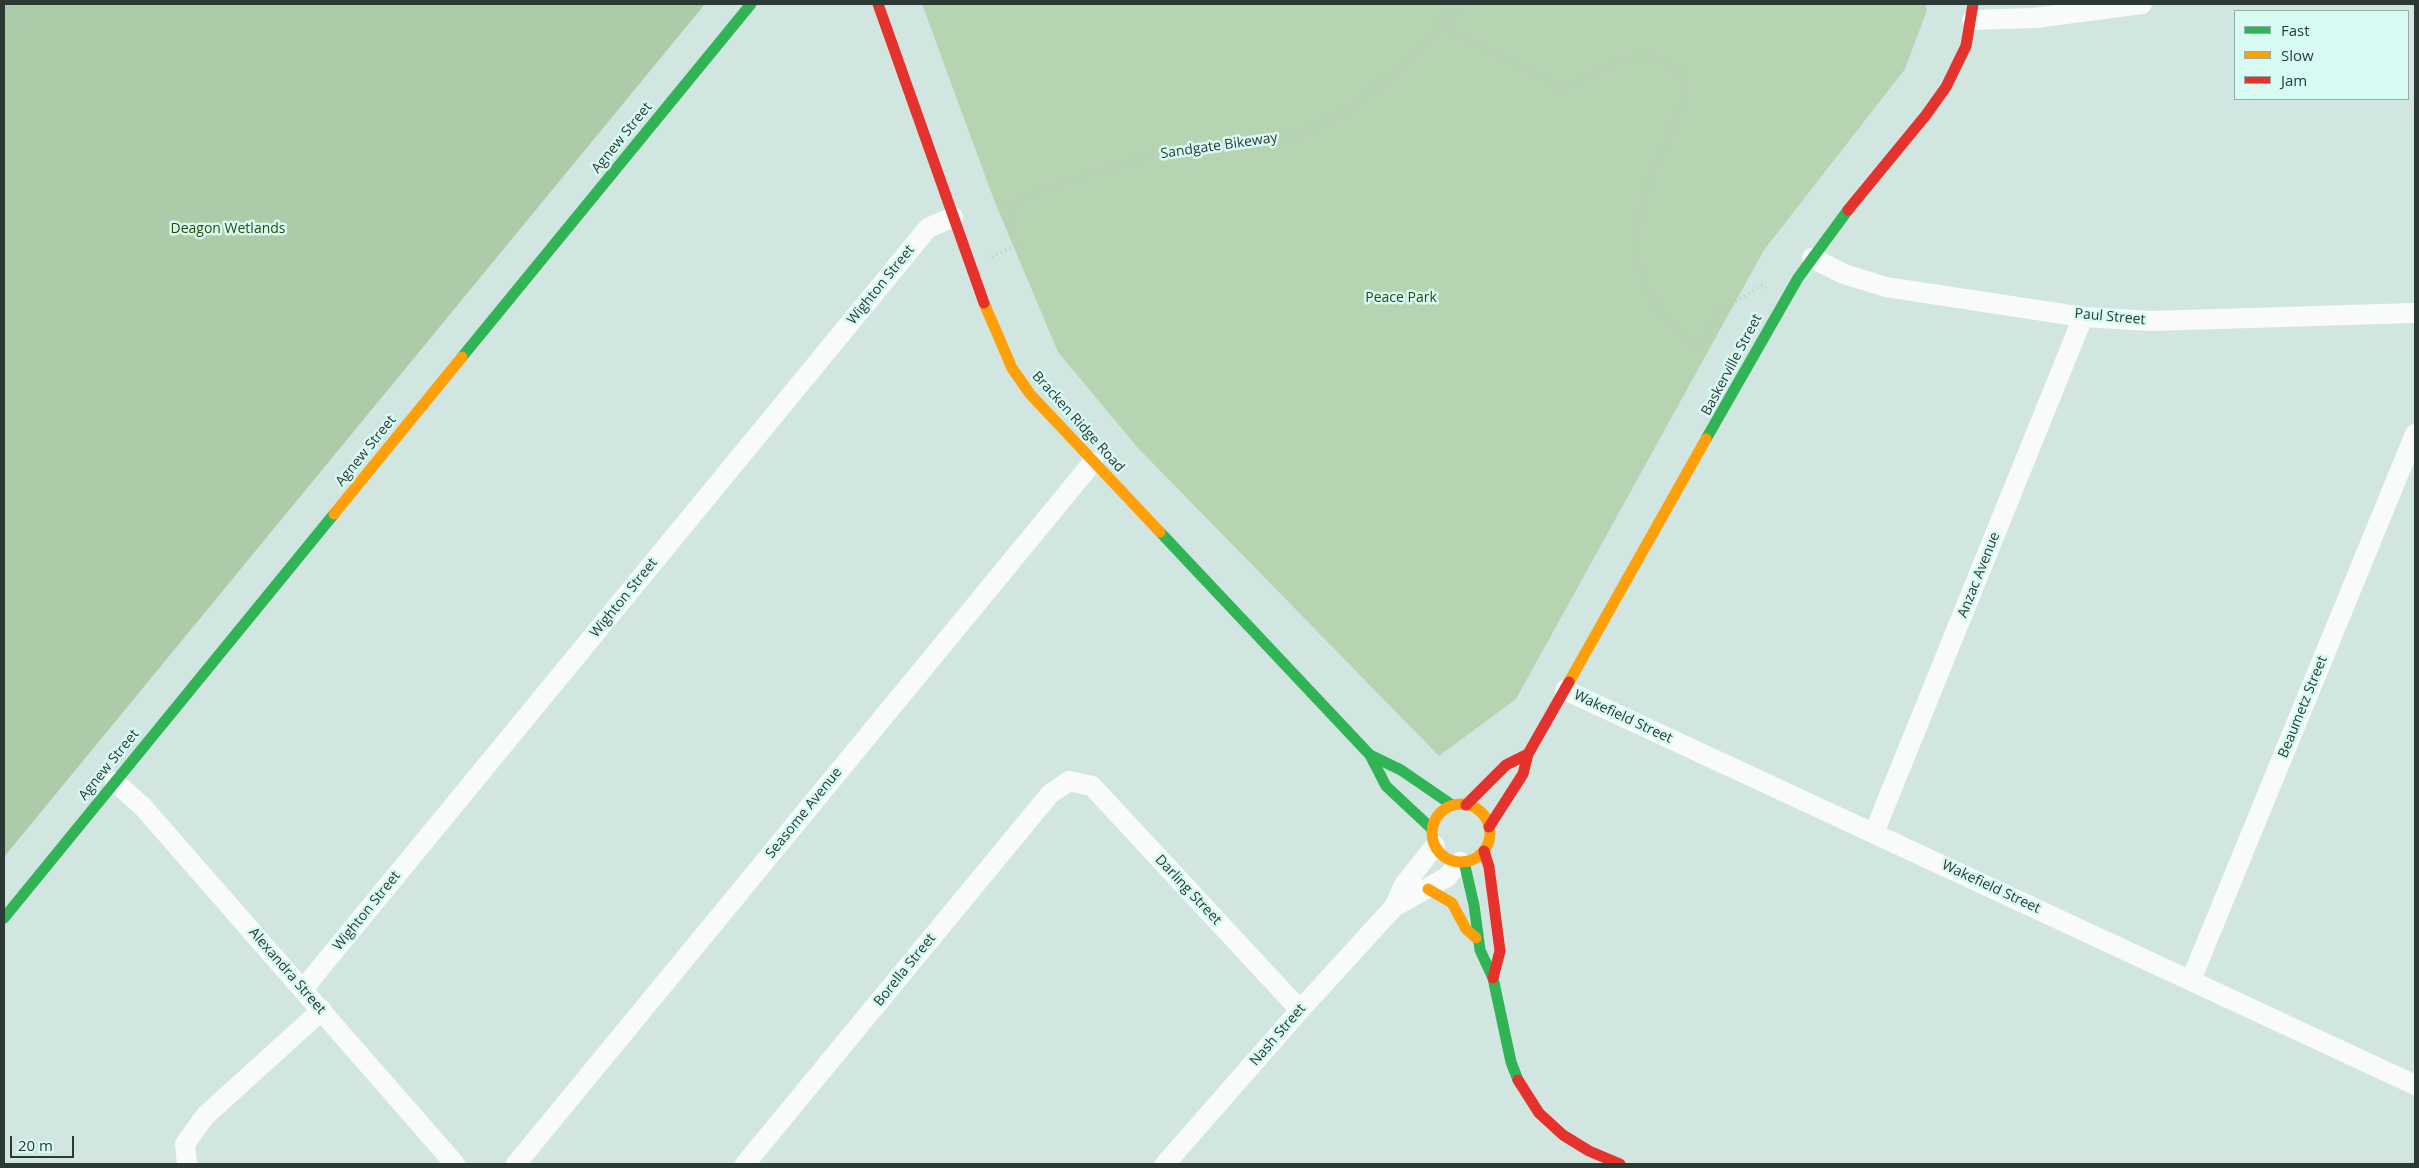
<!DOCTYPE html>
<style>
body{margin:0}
#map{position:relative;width:2419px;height:1168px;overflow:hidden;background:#d2e6e1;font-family:"Open Sans",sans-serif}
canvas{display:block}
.frame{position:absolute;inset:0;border:5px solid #2c3a36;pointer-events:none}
.legend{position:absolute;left:2234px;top:10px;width:175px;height:90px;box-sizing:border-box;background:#d7fbf2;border:1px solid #93aea7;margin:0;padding:6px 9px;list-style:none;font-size:15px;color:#2c3a36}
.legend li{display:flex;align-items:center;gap:10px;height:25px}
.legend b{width:25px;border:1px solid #93aea7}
.scale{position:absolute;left:10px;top:1136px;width:64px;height:22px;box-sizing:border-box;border:2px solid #2c3a36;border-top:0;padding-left:6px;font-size:15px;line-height:18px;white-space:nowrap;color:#2c3a36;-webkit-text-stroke:4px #d7fbf2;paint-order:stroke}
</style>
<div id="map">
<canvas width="2419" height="1168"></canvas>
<div class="frame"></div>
<ul class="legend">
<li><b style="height:6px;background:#30b455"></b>Fast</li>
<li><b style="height:6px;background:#ff9f0a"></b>Slow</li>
<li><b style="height:6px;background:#e5322d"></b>Jam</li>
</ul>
<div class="scale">20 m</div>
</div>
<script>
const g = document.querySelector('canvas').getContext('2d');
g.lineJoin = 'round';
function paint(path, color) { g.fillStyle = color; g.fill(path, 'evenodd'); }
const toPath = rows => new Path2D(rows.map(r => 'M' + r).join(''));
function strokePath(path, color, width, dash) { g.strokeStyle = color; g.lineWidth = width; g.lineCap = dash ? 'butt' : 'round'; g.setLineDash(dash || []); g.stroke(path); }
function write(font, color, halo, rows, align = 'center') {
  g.font = font + ' "Open Sans",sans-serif'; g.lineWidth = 5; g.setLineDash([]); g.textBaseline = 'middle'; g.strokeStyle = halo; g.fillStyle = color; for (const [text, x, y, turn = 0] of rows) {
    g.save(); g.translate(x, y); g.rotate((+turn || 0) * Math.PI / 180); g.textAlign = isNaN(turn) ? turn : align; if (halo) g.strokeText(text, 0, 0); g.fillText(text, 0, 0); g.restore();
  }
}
paint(toPath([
 [922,4,1925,4,1927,10,1905,69,1764,250,1516,699,1439,756,1138,448,1058,352,994,200]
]), '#b6d3b2');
paint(toPath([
 [4,4,705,4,4,857]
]), '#adcba8');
strokePath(toPath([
 [1440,25,1562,88,1626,58,1642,56,1657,58,1676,68,1683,77,1684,97,1650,178,1636,227,1637,257,1646,285,1659,311,1676,329,1705,352],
 [992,257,1016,245,1008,206,1030,193,1136,160,1175,150,1297,136,1352,107,1397,71,1460,4],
 [1697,346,1721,311,1762,285,1766,288]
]), '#c1c7c7', 3, [1, 4]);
strokePath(toPath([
 [1972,20,2035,18,2142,4],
 [1812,258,1844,274,1886,287,2083,317,2151,321,2415,313],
 [1565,690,2415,1085],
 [115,782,143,807,455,1164],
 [1874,833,2083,317],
 [1394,907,1447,877,1460,862],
 [2191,980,2415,434],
 [303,989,928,228,953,217],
 [187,1164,185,1144,205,1116,322,1010],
 [516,1164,1093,462],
 [745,1164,1050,794,1069,781,1092,786,1300,1010],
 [1165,1164,1300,1010,1394,907,1404,885,1435,846]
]), '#f8fbfa', 20);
strokePath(toPath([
 [462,357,751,4],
 [1706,439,1798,278,1848,210],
 [1160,532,1370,755,1386,786,1432,829],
 [1370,755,1401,770,1452,805],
 [1464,862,1474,905,1480,950,1493,978,1511,1062,1518,1080],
 [4,918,334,514]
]), '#30b455', 11);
strokePath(toPath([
 [984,303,1012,368,1030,394,1160,532],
 [334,514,462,357],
 [1569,682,1706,439],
 '1432 833a29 29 0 1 1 58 0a29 29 0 1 1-58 0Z',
 [1428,889,1452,903,1466,929,1476,938]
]), '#ff9f0a', 11);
strokePath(toPath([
 [878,4,984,303],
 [1848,210,1926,115,1946,87,1966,46,1973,4],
 [1466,805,1506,765,1528,754],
 [1489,827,1523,774,1528,754,1569,682],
 [1484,851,1489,867,1500,951,1493,978],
 [1518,1080,1539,1113,1563,1135,1589,1151,1620,1164]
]), '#e5322d', 11);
write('14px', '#2c3a36', '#d7fbf2', [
 ["Agnew Street",622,138,-51],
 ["Sandgate Bikeway",1219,146,-8],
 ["Wighton Street",881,285,-51],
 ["Paul Street",2110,317,5],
 ["Baskerville Street",1732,365,-62],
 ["Bracken Ridge Road",1078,422,48],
 ["Agnew Street",366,451,-51],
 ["Anzac Avenue",1979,575,-68],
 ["Wighton Street",624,598,-51],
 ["Beaumetz Street",2303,707,-68],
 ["Wakefield Street",1623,717,25],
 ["Agnew Street",109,765,-51],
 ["Seasome Avenue",804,813,-51],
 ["Wakefield Street",1991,887,25],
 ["Darling Street",1188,890,47],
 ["Wighton Street",367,911,-51],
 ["Borella Street",905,970,-51],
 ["Alexandra Street",287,971,49],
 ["Nash Street",1278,1035,-49]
]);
write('14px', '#274a09', '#d7fbf2', [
 ["Deagon Wetlands",228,229],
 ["Peace Park",1401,298]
]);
</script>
